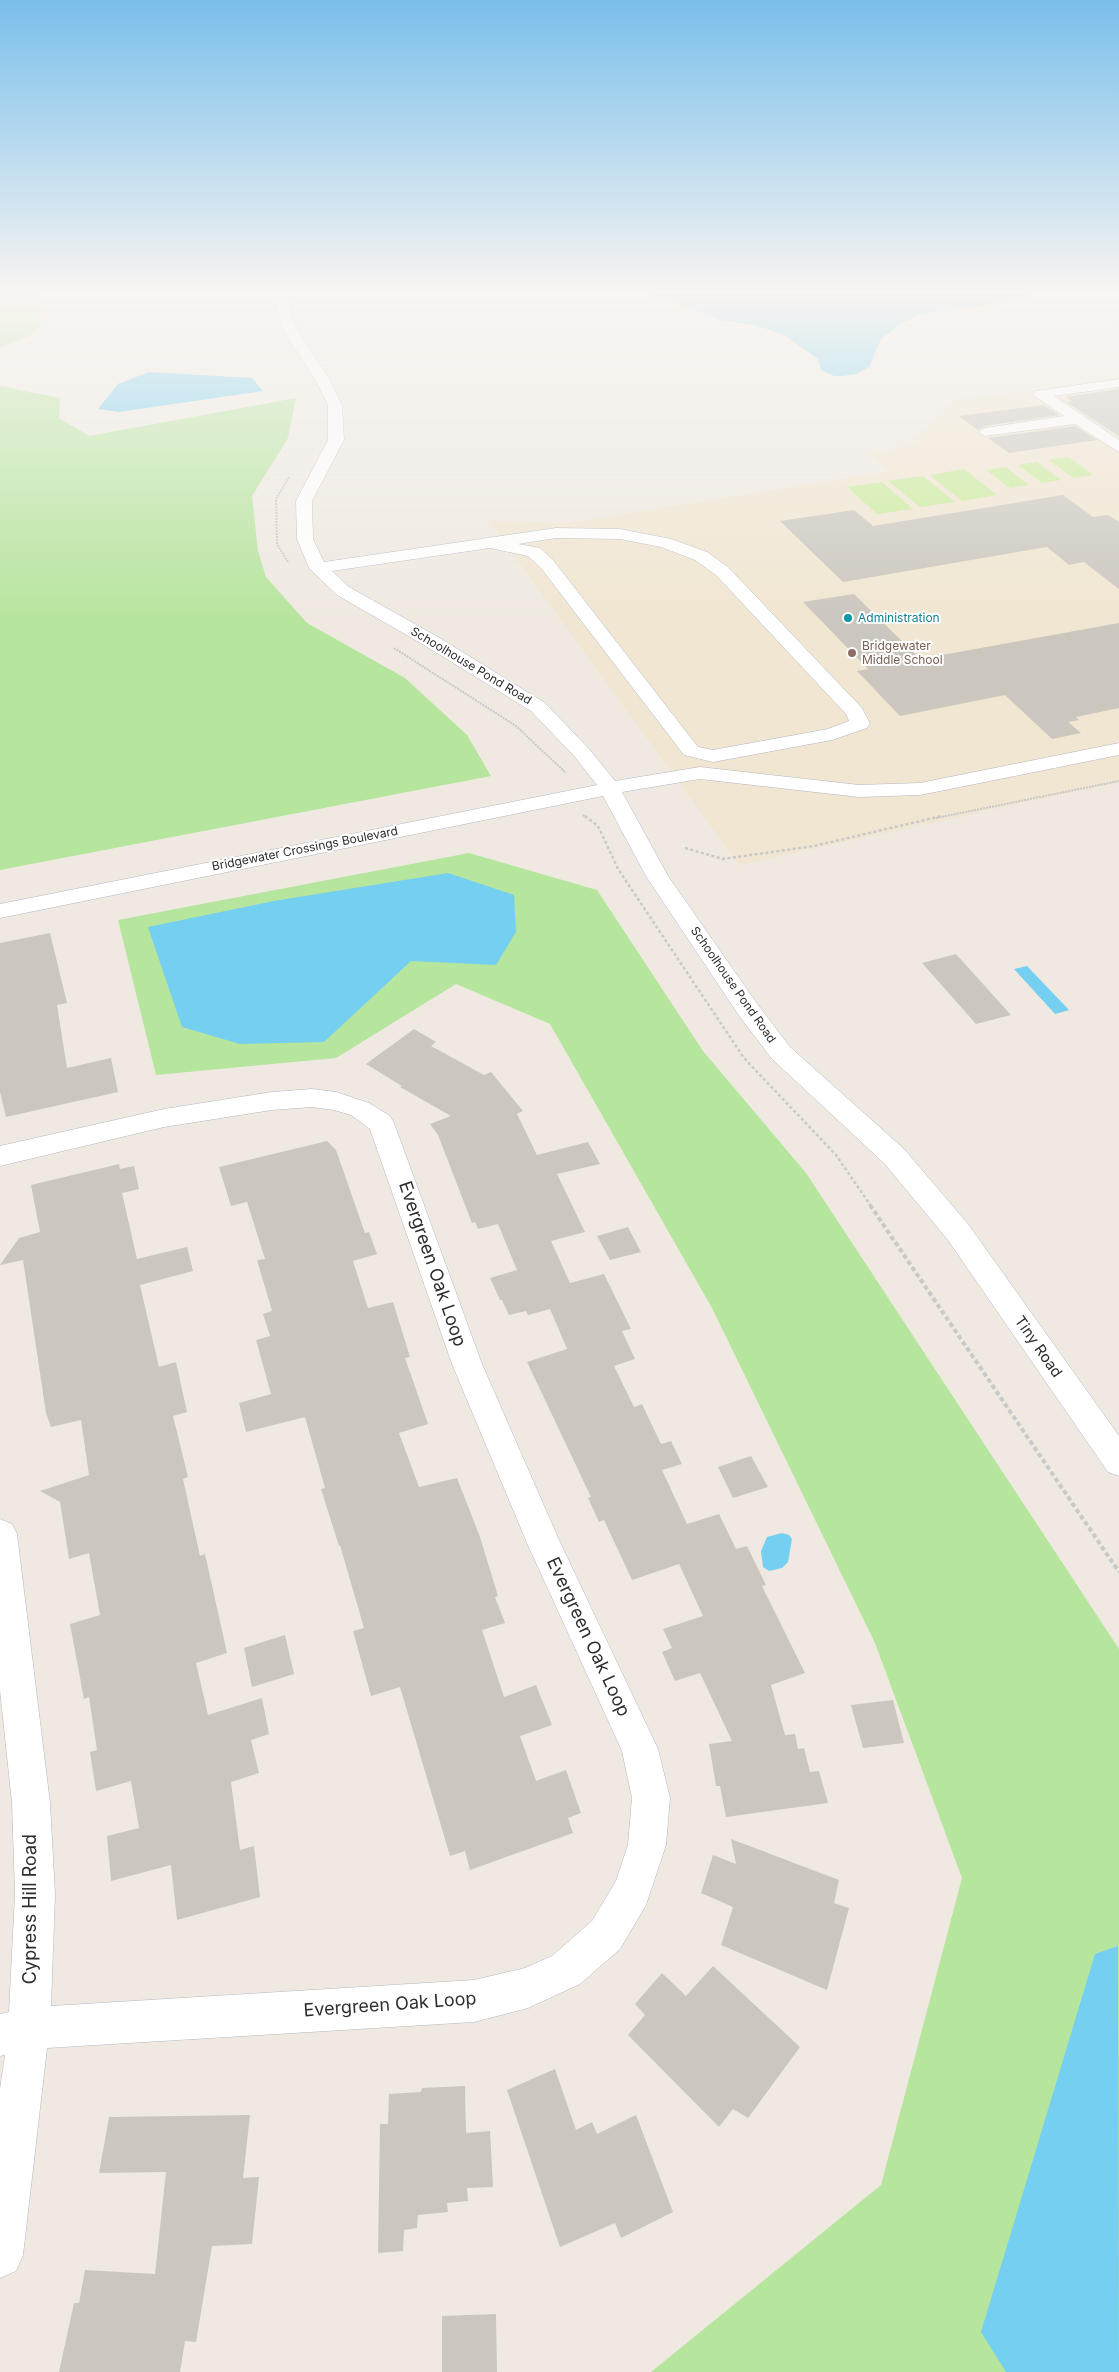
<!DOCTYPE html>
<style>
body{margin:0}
canvas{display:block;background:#efe9e1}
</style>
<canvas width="1119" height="2372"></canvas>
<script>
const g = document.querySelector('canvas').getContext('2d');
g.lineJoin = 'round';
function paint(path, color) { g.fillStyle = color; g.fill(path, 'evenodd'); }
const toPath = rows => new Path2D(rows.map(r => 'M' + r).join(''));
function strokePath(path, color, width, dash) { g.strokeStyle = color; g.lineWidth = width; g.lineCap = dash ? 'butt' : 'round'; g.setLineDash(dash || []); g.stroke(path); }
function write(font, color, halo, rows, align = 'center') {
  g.font = font + ' Inter,sans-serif'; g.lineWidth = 4; g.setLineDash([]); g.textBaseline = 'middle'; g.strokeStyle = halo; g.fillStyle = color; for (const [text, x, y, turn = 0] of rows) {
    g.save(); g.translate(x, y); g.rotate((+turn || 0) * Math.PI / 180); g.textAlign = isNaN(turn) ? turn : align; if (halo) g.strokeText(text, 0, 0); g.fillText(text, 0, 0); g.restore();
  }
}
paint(toPath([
 [1119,379,1119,782,739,865,489,521,570,523,889,471,867,453,910,446,954,400]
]), '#f0e6d1');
paint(toPath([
 [0,289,41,289,38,304,41,327,29,336,0,348],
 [0,386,60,398,59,418,89,436,296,398,288,438,252,496,258,551,266,577,307,623,405,678,467,735,491,776,0,870],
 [469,853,597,890,703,1051,806,1173,1119,1649,1119,2372,651,2372,881,2185,962,1878,875,1643,712,1308,550,1024,456,984,336,1058,156,1075,118,920]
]), '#b6e59e');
paint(toPath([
 [1068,457,1093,475,1073,478,1049,460],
 [1037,462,1061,480,1042,483,1018,465],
 [1006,467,1029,485,1010,488,986,470],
 [964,469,997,495,962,501,930,475],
 [923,476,955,502,920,507,888,481],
 [882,482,913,509,877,514,847,487]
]), '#c9ec9a');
paint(toPath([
 [624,289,1052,289,1003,303,921,314,902,323,881,339,869,367,856,374,842,376,834,376,821,370,818,359,784,335,754,325,719,320,669,300],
 [149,372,252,378,263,391,119,412,98,409,118,384],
 [448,873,514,895,516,932,496,965,411,961,324,1042,240,1044,182,1027,148,927,274,901],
 [1027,966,1069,1010,1055,1014,1014,969],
 [782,1533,789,1535,792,1539,788,1562,782,1568,769,1571,763,1567,761,1551,767,1537],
 [1118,1946,1119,2372,1006,2372,981,2332,1095,1954]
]), '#75cff0');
paint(toPath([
 [1119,389,1119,436,1066,402,1072,401,1066,397],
 [1044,405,1059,415,985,426,978,430,959,416],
 [1075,426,1097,440,1009,453,988,438],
 [1063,495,1093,517,1108,515,1119,522,1119,589,1084,562,1069,565,1047,547,843,582,780,521,854,510,873,526],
 [854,594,920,659,1119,623,1119,708,1076,717,1079,720,1068,722,1081,733,1052,739,1005,695,900,716,857,671,868,669,803,602],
 [50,933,67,1003,57,1005,67,1068,111,1058,118,1092,6,1117,0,1092,0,943],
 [956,954,1011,1015,976,1024,922,963],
 [414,1029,436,1042,431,1046,484,1075,491,1072,523,1111,517,1114,537,1155,588,1142,600,1164,557,1174,585,1232,551,1241,570,1283,604,1274,631,1329,622,1331,635,1359,614,1366,634,1407,642,1404,661,1444,671,1441,682,1464,662,1470,687,1524,719,1514,736,1549,747,1546,766,1585,762,1586,805,1673,771,1685,785,1735,795,1734,798,1749,804,1748,810,1772,819,1771,828,1803,726,1817,720,1786,716,1786,709,1744,732,1741,700,1673,675,1681,662,1652,672,1648,663,1629,703,1616,679,1564,632,1580,604,1520,599,1522,588,1498,591,1497,527,1362,567,1349,550,1309,528,1315,526,1311,509,1315,502,1300,500,1300,490,1278,517,1270,498,1224,478,1229,475,1222,472,1223,438,1135,430,1124,451,1116,400,1087,402,1086,366,1064],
 [327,1141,336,1150,365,1233,369,1232,377,1254,353,1261,368,1308,393,1302,410,1357,405,1358,428,1424,399,1433,419,1487,457,1478,480,1537,498,1596,495,1597,505,1623,482,1630,504,1697,536,1685,552,1725,520,1736,536,1781,566,1770,581,1813,568,1818,573,1833,470,1870,465,1851,450,1856,400,1687,371,1696,353,1631,364,1628,340,1545,339,1546,321,1489,325,1488,305,1417,246,1432,239,1403,271,1394,256,1340,270,1336,263,1314,272,1311,257,1260,265,1259,247,1202,231,1206,219,1167],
 [119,1164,120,1169,134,1166,139,1189,122,1193,137,1259,187,1247,193,1271,140,1285,159,1367,176,1362,187,1412,173,1416,188,1477,183,1479,200,1556,205,1554,227,1653,196,1663,208,1715,262,1698,269,1734,251,1740,259,1773,231,1782,240,1850,254,1846,260,1897,177,1920,171,1865,111,1881,107,1836,139,1828,131,1781,96,1791,90,1752,97,1750,89,1697,84,1699,70,1624,100,1615,89,1553,69,1559,60,1502,40,1491,89,1475,81,1420,51,1427,46,1413,23,1260,0,1265,19,1238,40,1232,31,1185],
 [628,1227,641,1252,610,1260,597,1236],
 [751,1456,768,1487,733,1498,718,1467],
 [285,1635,294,1674,252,1687,244,1648],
 [893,1700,904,1743,863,1748,851,1705],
 [731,1839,839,1880,834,1903,849,1908,827,1990,721,1945,733,1907,701,1893,713,1855,736,1864],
 [713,1966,800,2047,748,2118,733,2109,719,2127,628,2035,645,2015,635,2004,662,1973,686,1996],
 [555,2069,576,2130,592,2122,597,2134,636,2115,673,2212,621,2238,615,2223,560,2247,507,2090],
 [465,2086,466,2133,490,2131,493,2187,467,2188,468,2201,447,2203,448,2212,418,2215,417,2228,404,2230,403,2251,378,2253,380,2124,388,2124,389,2094,421,2092,422,2088],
 [250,2115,243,2178,259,2177,252,2244,212,2246,196,2342,185,2341,180,2372,59,2372,74,2303,79,2303,85,2270,155,2274,166,2172,99,2173,109,2117],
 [496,2314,497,2372,442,2372,442,2316]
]), '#cbc7bf');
const minor = toPath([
 [277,289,289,289,290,314,298,331,329,379,342,405,344,440,312,501,313,539,324,562,556,528,620,529,671,539,707,552,728,567,862,708,870,724,867,728,832,740,713,762,684,755,541,568,528,556,490,548,332,571,349,587,438,637,545,703,589,749,615,781,700,767,859,785,920,783,1119,743,1119,755,920,795,859,797,700,779,622,792,668,876,758,1005,790,1047,904,1149,968,1224,1119,1436,1119,1476,1108,1472,948,1240,884,1163,772,1059,740,1017,646,876,603,796,0,918,0,904,597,785,575,757,531,711,424,645,337,595,309,568,297,539,296,501,328,440,328,405,315,379,284,331,278,314,277,289],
 [556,538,620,539,661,547,695,560,716,575,846,714,849,721,828,729,713,750,698,747,553,560,540,548,518,544,556,538],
 [1119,379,1119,387,1054,396,1119,440,1119,452,1075,424,985,436,978,432,985,428,1064,416,1036,397,1034,394,1036,391,1119,379],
 [312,1089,336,1092,369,1103,390,1116,394,1123,482,1364,559,1540,658,1749,670,1798,666,1845,646,1905,620,1949,580,1984,528,2008,474,2022,47,2048,23,2255,16,2271,0,2278,0,2089,5,2055,0,2056,0,2014,9,2012,15,1894,12,1803,0,1690,0,1519,12,1524,17,1534,50,1803,55,1894,51,2006,474,1980,525,1968,552,1956,592,1921,616,1881,628,1845,632,1798,622,1751,527,1543,452,1364,370,1129,351,1115,334,1110,312,1107,272,1110,164,1127,0,1166,0,1146,164,1109,272,1092,312,1089]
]);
strokePath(minor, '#b4b7c1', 1);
strokePath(toPath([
 [288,562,277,544,276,499,289,477],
 [394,648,516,726,566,773],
 [583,815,586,818],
 [936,818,1119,781]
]), '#c9c9c9', 2, [2, 1]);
strokePath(toPath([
 [585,816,598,826,618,869,744,1058,836,1155,871,1206],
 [685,848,723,859,814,846,942,816]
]), '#c9c9c9', 2.5, [3, 2.5]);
strokePath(toPath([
 [870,1205,1119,1572]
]), '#c9c9c9', 4, [4.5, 3]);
paint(minor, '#fff');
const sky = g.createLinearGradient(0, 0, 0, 621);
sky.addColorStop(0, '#7abfeb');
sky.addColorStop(0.47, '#f8f5f2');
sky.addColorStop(1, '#f8f5f200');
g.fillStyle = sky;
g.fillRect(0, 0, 1119, 621);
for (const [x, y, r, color] of [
 [848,618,5,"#0f9aa8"],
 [852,653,5,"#8d6e63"]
]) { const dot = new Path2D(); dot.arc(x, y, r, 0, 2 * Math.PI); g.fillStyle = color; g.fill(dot); strokePath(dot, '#fff', 2); }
write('12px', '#0d838f', '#fff', [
 ["Administration",858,618]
], 'left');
write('12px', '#785e54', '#fff', [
 ["Bridgewater",862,646],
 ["Middle School",862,660]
], 'left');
write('12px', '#2e2e2e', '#fff', [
 ["Schoolhouse Pond Road",471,666,31],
 ["Bridgewater Crossings Boulevard",305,849,-11],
 ["Schoolhouse Pond Road",733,985,55]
]);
write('15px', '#2e2e2e', '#fff', [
 ["Tiny Road",1038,1347,55]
]);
write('18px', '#2e2e2e', '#fff', [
 ["Evergreen Oak Loop",432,1264,71],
 ["Evergreen Oak Loop",588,1637,65],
 ["Cypress Hill Road",31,1909,-90],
 ["Evergreen Oak Loop",390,2005,-4]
]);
</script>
